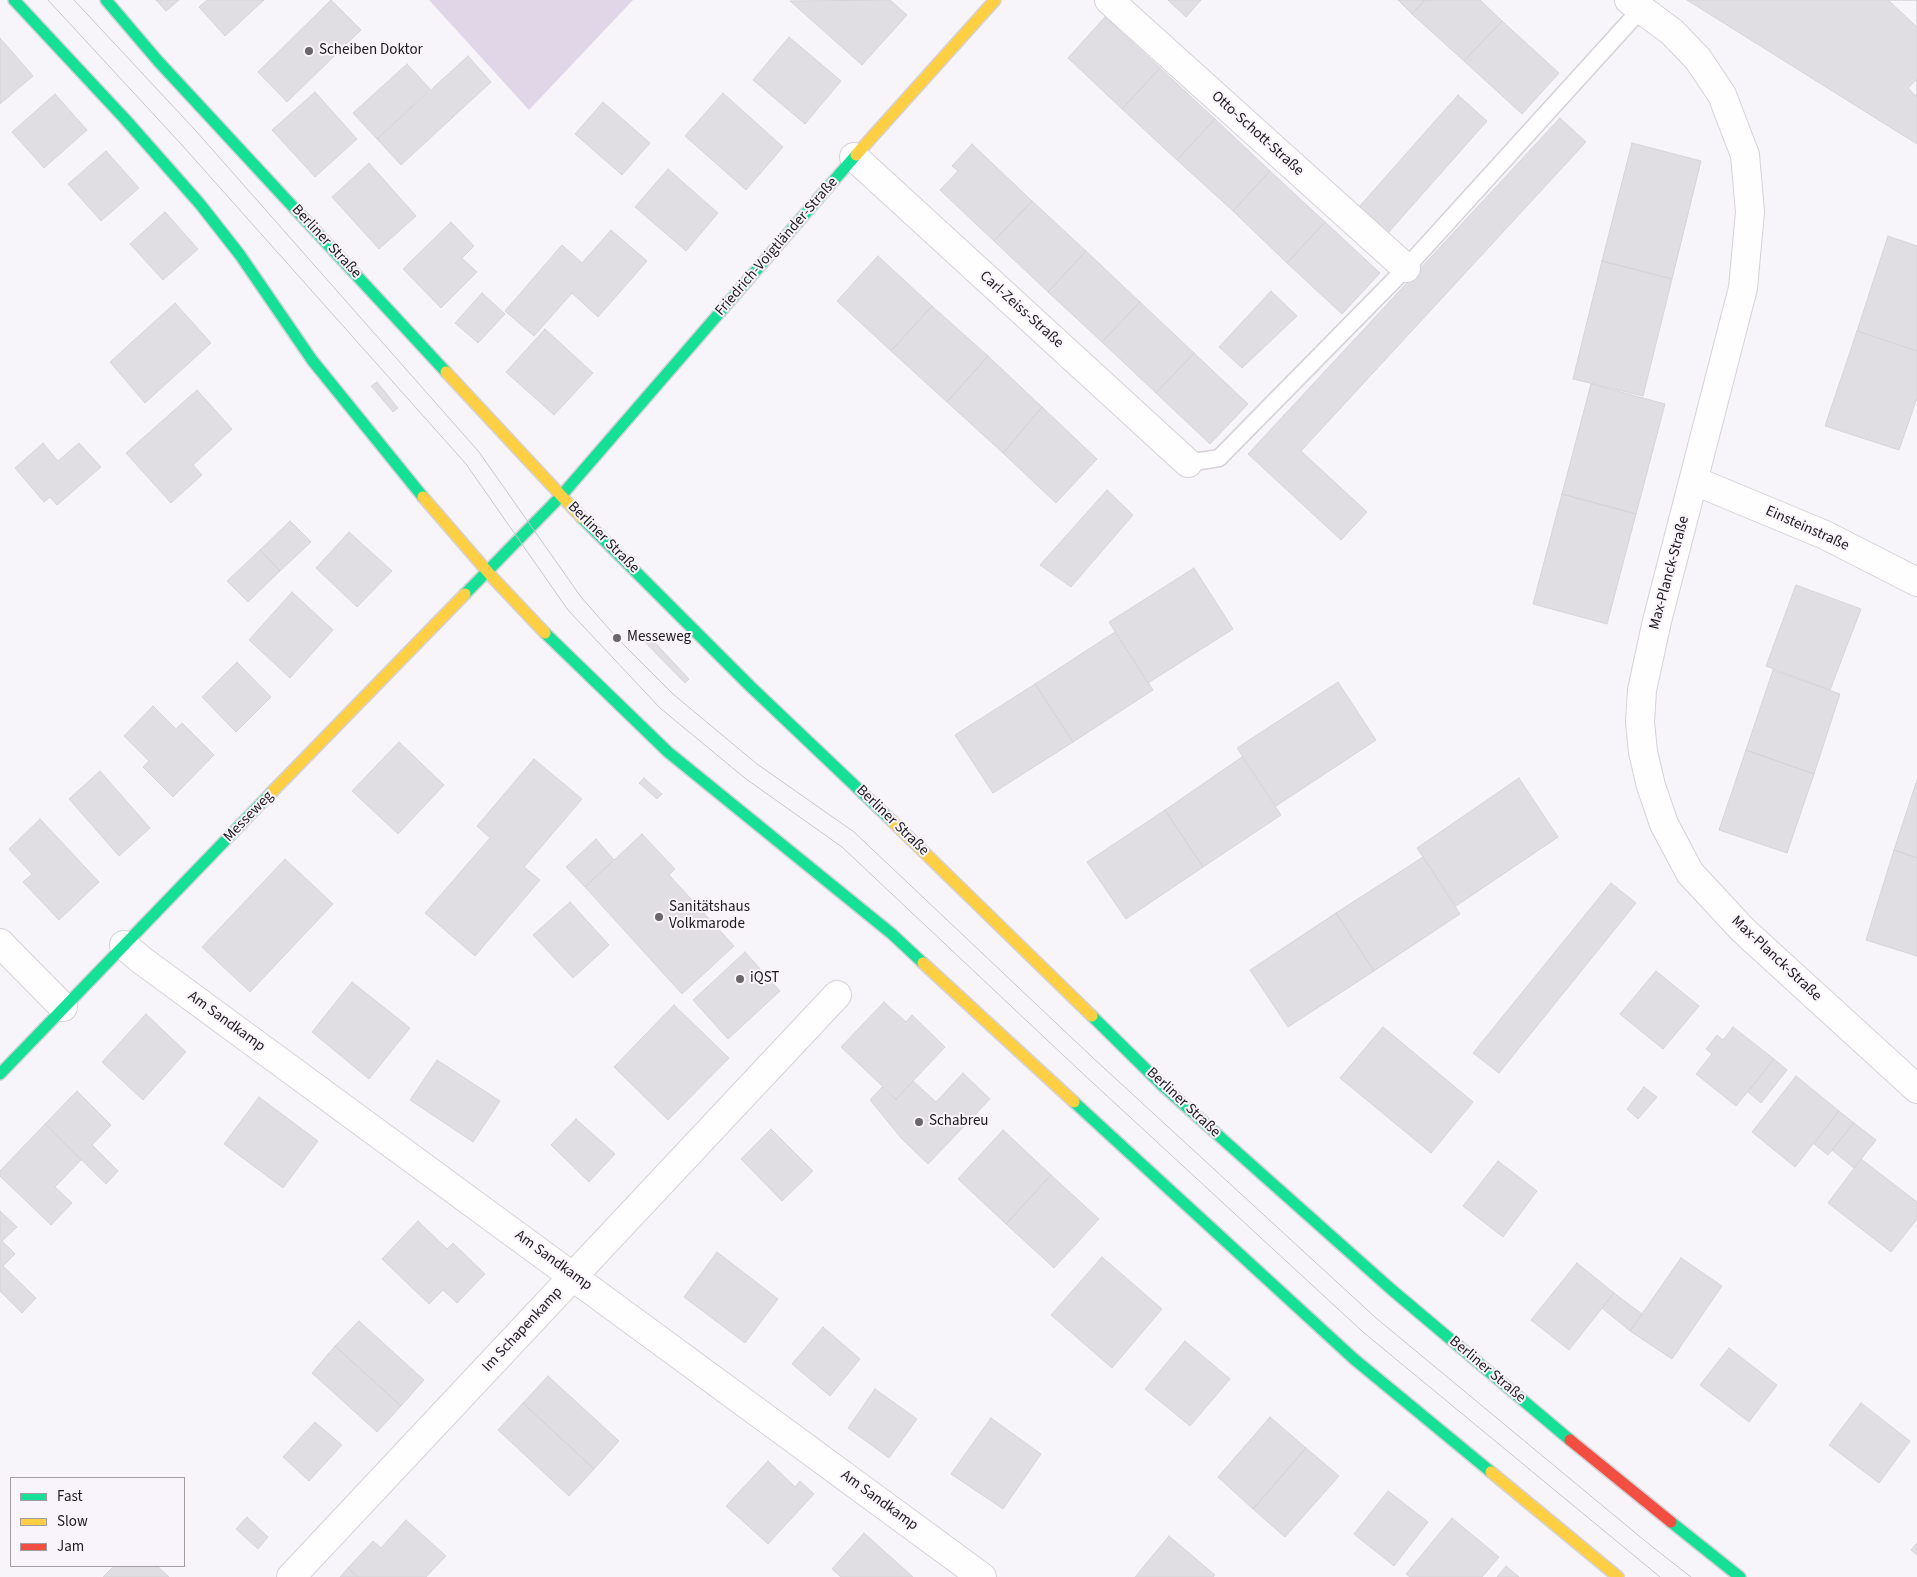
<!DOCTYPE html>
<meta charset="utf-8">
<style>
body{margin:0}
#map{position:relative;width:1917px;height:1577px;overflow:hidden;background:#f8f5fa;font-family:"Source Sans 3",sans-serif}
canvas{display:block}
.legend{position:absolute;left:10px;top:1477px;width:175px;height:90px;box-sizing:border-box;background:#f9f4fb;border:1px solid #a19da2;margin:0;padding:6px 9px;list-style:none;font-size:15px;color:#1c1a1d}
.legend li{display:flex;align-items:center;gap:10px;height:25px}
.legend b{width:25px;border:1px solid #a19da2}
</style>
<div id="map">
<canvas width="1917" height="1577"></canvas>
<ul class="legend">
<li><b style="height:6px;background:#16e098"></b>Fast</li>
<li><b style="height:6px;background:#ffcf43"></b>Slow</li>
<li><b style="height:6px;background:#f24e42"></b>Jam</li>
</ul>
</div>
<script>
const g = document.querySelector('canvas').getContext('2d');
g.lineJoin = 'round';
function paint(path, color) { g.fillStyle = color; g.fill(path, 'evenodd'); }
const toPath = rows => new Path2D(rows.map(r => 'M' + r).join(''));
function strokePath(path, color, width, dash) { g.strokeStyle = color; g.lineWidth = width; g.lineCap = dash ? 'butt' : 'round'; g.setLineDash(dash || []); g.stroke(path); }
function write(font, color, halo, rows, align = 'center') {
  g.font = font + ' "Source Sans 3",sans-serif'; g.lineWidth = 4; g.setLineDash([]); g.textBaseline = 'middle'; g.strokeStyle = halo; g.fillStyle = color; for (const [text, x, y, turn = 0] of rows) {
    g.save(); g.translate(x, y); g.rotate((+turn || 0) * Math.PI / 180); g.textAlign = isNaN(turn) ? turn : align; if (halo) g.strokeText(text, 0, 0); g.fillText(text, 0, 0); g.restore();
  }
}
paint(toPath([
 [429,0,633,0,529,110]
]), '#e1d5e8');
const building = toPath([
 [156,0,179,0,166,11,156,0],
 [207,0,264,0,225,36,199,7,207,0],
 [331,0,361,30,287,102,258,72,331,0],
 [890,0,907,15,862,65,790,1,890,0],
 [1168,0,1201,0,1186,17,1168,0],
 [1398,0,1425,0,1412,14,1398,0],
 [1425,0,1480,0,1502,21,1464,61,1412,14,1425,0],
 [1687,0,1917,0,1917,144,1687,0],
 [1888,0,1917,0,1917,27,1888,0],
 [1105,17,1160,68,1122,109,1068,58,1105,17],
 [1502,21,1559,73,1522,114,1464,61,1502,21],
 [789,37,841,81,805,124,753,80,789,37],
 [0,38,33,76,0,104,0,38],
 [468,56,491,82,401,165,377,139,468,56],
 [407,64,430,89,377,139,353,113,407,64],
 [1160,68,1215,119,1177,160,1122,109,1160,68],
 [1917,79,1917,97,1908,88,1917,79],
 [315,92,357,139,315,177,272,130,315,92],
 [723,93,783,147,746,190,685,136,723,93],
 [55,94,87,130,44,168,12,132,55,94],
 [1458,95,1487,121,1388,233,1359,207,1458,95],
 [603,102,650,143,622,175,575,134,603,102],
 [1560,118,1586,142,1301,451,1367,512,1341,540,1248,454,1560,118],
 [1215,119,1270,171,1233,211,1177,160,1215,119],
 [1632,143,1701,161,1672,279,1602,261,1632,143],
 [972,144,1032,201,994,241,940,190,958,171,952,166,972,144],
 [106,151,139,188,101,221,68,184,106,151],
 [369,163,416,216,379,249,332,197,369,163],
 [668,169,718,213,686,251,635,207,668,169],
 [1270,171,1325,222,1287,263,1233,211,1270,171],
 [1032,201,1086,251,1048,292,994,241,1032,201],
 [165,212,198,249,163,280,130,244,165,212],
 [451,222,474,246,462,258,477,272,441,308,403,269,451,222],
 [1325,222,1380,273,1342,314,1287,263,1325,222],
 [611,230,647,261,598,317,572,293,534,336,505,311,562,245,582,263,611,230],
 [1888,236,1917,246,1917,351,1857,331,1888,236],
 [1086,251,1140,302,1102,342,1048,292,1086,251],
 [878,256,932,306,891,351,837,301,878,256],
 [1602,261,1672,279,1643,396,1573,379,1602,261],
 [1271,291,1297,316,1242,368,1219,347,1271,291],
 [482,293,505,314,478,343,455,323,482,293],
 [1140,302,1194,353,1156,393,1102,342,1140,302],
 [175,303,211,343,145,403,110,362,175,303],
 [932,306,988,356,947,402,891,351,932,306],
 [545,329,593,373,554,415,506,372,545,329],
 [1857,331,1917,351,1917,398,1899,450,1825,426,1857,331],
 [1194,353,1248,404,1210,444,1156,393,1194,353],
 [988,356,1042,407,1003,453,947,402,988,356],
 [377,382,398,408,393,412,371,386,377,382],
 [1591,384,1665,404,1636,514,1562,494,1591,384],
 [197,390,232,429,193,465,202,475,171,503,126,453,197,390],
 [1042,407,1097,459,1056,503,1003,453,1042,407],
 [43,443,58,461,79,443,101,467,57,505,50,497,44,502,15,468,43,443],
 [1107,490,1133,515,1071,587,1040,565,1107,490],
 [1562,494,1636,514,1607,624,1533,604,1562,494],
 [290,521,311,542,280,571,260,550,290,521],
 [349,532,392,571,357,607,316,568,349,532],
 [260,550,280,571,248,602,227,581,260,550],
 [1194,568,1233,629,1148,683,1109,622,1194,568],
 [1796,585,1861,609,1830,690,1766,666,1796,585],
 [292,592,333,630,290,678,249,640,292,592],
 [645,632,689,679,685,683,640,637,645,632],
 [1115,632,1153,690,1073,742,1035,684,1115,632],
 [237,662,271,697,236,732,202,697,237,662],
 [1773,670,1840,694,1814,774,1746,750,1773,670],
 [1338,682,1376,740,1276,806,1237,748,1338,682],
 [1035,684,1073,742,993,793,955,735,1035,684],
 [153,706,176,729,182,723,214,755,173,797,143,767,149,761,124,736,153,706],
 [399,742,444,785,398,834,352,791,399,742],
 [1746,750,1814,774,1787,853,1719,830,1746,750],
 [1242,757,1281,815,1203,867,1165,810,1242,757],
 [534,759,582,799,524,867,540,880,475,956,425,913,490,838,477,826,534,759],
 [100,771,150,828,119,856,69,799,100,771],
 [644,778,662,794,657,799,639,783,644,778],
 [1519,778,1558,837,1456,906,1417,848,1519,778],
 [1917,780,1917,858,1894,850,1917,780],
 [1165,810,1203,867,1126,919,1087,862,1165,810],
 [40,819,99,882,59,920,23,882,32,874,9,849,40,819],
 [642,834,675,869,669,875,734,946,682,994,585,887,642,834],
 [596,839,614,860,585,887,566,867,596,839],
 [1894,850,1917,858,1917,956,1866,940,1894,850],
 [1423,857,1460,914,1374,971,1336,913,1423,857],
 [285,859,333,904,250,992,202,947,285,859],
 [1611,883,1636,903,1499,1073,1473,1053,1611,883],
 [570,902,609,945,573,978,533,935,570,902],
 [1336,913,1374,971,1288,1027,1250,970,1336,913],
 [745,952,780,991,728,1039,693,1000,745,952],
 [1656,971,1699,1006,1663,1049,1620,1014,1656,971],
 [352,982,410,1028,369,1079,312,1032,352,982],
 [884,1002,906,1022,912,1015,945,1047,896,1099,841,1047,884,1002],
 [674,1005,729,1058,668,1120,614,1067,674,1005],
 [146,1014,186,1052,143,1100,102,1062,146,1014],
 [1383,1027,1473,1102,1431,1153,1340,1078,1383,1027],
 [1733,1027,1774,1059,1736,1106,1696,1074,1712,1054,1706,1049,1717,1035,1723,1040,1733,1027],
 [1774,1059,1787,1070,1761,1103,1748,1092,1774,1059],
 [437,1060,500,1101,473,1142,410,1100,437,1060],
 [963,1073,990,1099,928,1164,902,1139,870,1100,882,1087,896,1100,913,1081,936,1102,963,1073],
 [1796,1076,1839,1111,1795,1167,1752,1132,1796,1076],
 [1644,1087,1657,1097,1638,1119,1627,1109,1644,1087],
 [77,1091,111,1125,92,1145,118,1171,106,1184,45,1124,77,1091],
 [259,1097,318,1141,283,1188,224,1144,259,1097],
 [1839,1111,1854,1123,1828,1155,1814,1144,1839,1111],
 [576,1119,615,1154,589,1182,551,1145,576,1119],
 [1854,1123,1876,1140,1854,1168,1832,1150,1854,1123],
 [45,1124,81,1160,55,1187,72,1203,51,1225,0,1176,0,1171,45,1124],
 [771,1129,813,1171,782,1201,741,1159,771,1129],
 [1003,1130,1051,1175,1006,1224,958,1179,1003,1130],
 [1861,1159,1917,1202,1917,1219,1891,1252,1828,1203,1861,1159],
 [1498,1161,1537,1191,1503,1237,1463,1206,1498,1161],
 [1051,1175,1099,1219,1054,1268,1006,1224,1051,1175],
 [0,1211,17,1227,2,1241,15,1254,3,1266,36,1298,22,1313,0,1291,0,1211],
 [418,1221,447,1249,453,1243,485,1274,457,1303,443,1290,429,1304,382,1259,418,1221],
 [717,1252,778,1299,745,1343,684,1297,717,1252],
 [1102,1257,1162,1309,1112,1368,1051,1315,1102,1257],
 [1681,1258,1722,1286,1672,1359,1630,1331,1681,1258],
 [1577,1263,1614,1293,1569,1350,1531,1320,1577,1263],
 [1614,1293,1642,1314,1630,1331,1602,1308,1614,1293],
 [359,1321,424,1380,401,1406,335,1346,359,1321],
 [823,1327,860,1359,830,1396,792,1364,823,1327],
 [1185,1341,1230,1379,1190,1426,1145,1389,1185,1341],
 [335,1346,401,1406,377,1432,312,1373,335,1346],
 [1729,1348,1777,1385,1749,1422,1700,1385,1729,1348],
 [548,1376,619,1441,594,1469,523,1403,548,1376],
 [875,1389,917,1419,889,1458,848,1428,875,1389],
 [523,1403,594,1469,569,1496,498,1430,523,1403],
 [1861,1403,1910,1441,1879,1483,1829,1445,1861,1403],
 [1270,1417,1306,1448,1253,1509,1218,1477,1270,1417],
 [991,1418,1041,1454,1003,1509,951,1474,991,1418],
 [315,1422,342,1445,309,1481,283,1457,315,1422],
 [1306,1448,1339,1476,1285,1537,1253,1509,1306,1448],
 [768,1461,795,1487,800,1481,814,1494,768,1544,726,1506,768,1461],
 [1388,1491,1428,1522,1394,1566,1354,1534,1388,1491],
 [247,1517,268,1537,258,1549,236,1529,247,1517],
 [1452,1518,1499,1557,1482,1577,1410,1577,1406,1574,1452,1518],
 [406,1520,446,1556,426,1577,358,1577,348,1568,373,1541,381,1548,406,1520],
 [864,1533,913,1577,841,1577,832,1569,864,1533],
 [1169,1536,1215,1575,1213,1577,1135,1577,1169,1536],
 [1917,1543,1917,1555,1911,1550,1917,1543],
 [114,1566,157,1566,169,1577,103,1577,114,1566],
 [1506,1566,1519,1577,1497,1577,1506,1566],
 [348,1568,358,1577,340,1577,348,1568]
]);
paint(building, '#e0dee2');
strokePath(building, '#d5d4d7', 1);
const lane = toPath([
 [1188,463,1219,458,1406,268,1642,8]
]);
const street = toPath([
 [1109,0,1406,268],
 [1629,0,1672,32,1698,59,1722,95,1745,155,1750,212,1743,288,1657,621,1642,690,1640,722,1643,752,1651,786,1664,824,1690,873,1743,930,1917,1089],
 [854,157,1188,463],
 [1695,481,1825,535,1917,582],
 [0,943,63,1007],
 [124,945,140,959,982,1577],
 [291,1577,837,995]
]);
const fast = toPath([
 [14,0,125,119,200,204,240,255,312,360,423,497],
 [106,0,158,61,446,372],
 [582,518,750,686,892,821],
 [465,594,561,496,856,155],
 [545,633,668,752,892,934,923,963],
 [1092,1016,1164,1087,1392,1290,1570,1440],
 [0,1074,272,792],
 [1074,1102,1354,1359,1491,1472],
 [1671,1522,1740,1577]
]);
const slow = toPath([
 [856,155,995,0],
 [446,372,582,518],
 [423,497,493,578,545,633],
 [272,792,465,594],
 [892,821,1092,1016],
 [923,963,1074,1102],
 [1491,1472,1618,1577]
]);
const jam = toPath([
 [1570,1440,1671,1522]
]);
strokePath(lane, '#d4d2d6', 19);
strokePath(street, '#d4d2d6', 30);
strokePath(fast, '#d4d2d6', 14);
strokePath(slow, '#d4d2d6', 14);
strokePath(jam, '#d4d2d6', 14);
strokePath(lane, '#fefefe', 16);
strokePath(street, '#fefefe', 28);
strokePath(fast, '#16e098', 11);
strokePath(slow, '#ffcf43', 11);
strokePath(jam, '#f24e42', 11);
strokePath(toPath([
 [48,0,181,144,466,464,568,610,660,708,746,779,842,847,1080,1071,1363,1332,1660,1577],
 [74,0,196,131,479,452,581,597,617,638,673,694,757,764,854,832,1092,1057,1376,1318,1650,1545,1691,1577]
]), '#c7c6c7', 1);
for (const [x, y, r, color] of [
 [309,51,5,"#69676a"],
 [617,638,5,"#69676a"],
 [659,917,5,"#69676a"],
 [740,979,5,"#69676a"],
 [919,1122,5,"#69676a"]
]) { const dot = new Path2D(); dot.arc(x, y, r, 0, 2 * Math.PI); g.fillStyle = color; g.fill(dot); strokePath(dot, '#f9f4fb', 2); }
write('15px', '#1c1a1d', '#f9f4fb', [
 ["Scheiben Doktor",319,51],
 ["Messeweg",627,638],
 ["Sanitätshaus",669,908],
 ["Volkmarode",669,925],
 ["iQST",750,979],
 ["Schabreu",929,1122]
], 'left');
write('15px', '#1c1a1d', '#f9f4fb', [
 ["Otto-Schott-Straße",1257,134,42],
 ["Berliner Straße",326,242,47],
 ["Friedrich-Voigtländer-Straße",777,247,-49],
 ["Carl-Zeiss-Straße",1021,310,42],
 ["Einsteinstraße",1807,529,24],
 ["Berliner Straße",603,538,45],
 ["Max-Planck-Straße",1670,573,-75],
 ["Messeweg",249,817,-46],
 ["Berliner Straße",892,821,44],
 ["Max-Planck-Straße",1776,959,43],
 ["Am Sandkamp",226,1022,36],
 ["Berliner Straße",1183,1103,43],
 ["Am Sandkamp",553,1261,36],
 ["Im Schapenkamp",523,1330,-47],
 ["Berliner Straße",1487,1370,40],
 ["Am Sandkamp",879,1501,36]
]);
</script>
